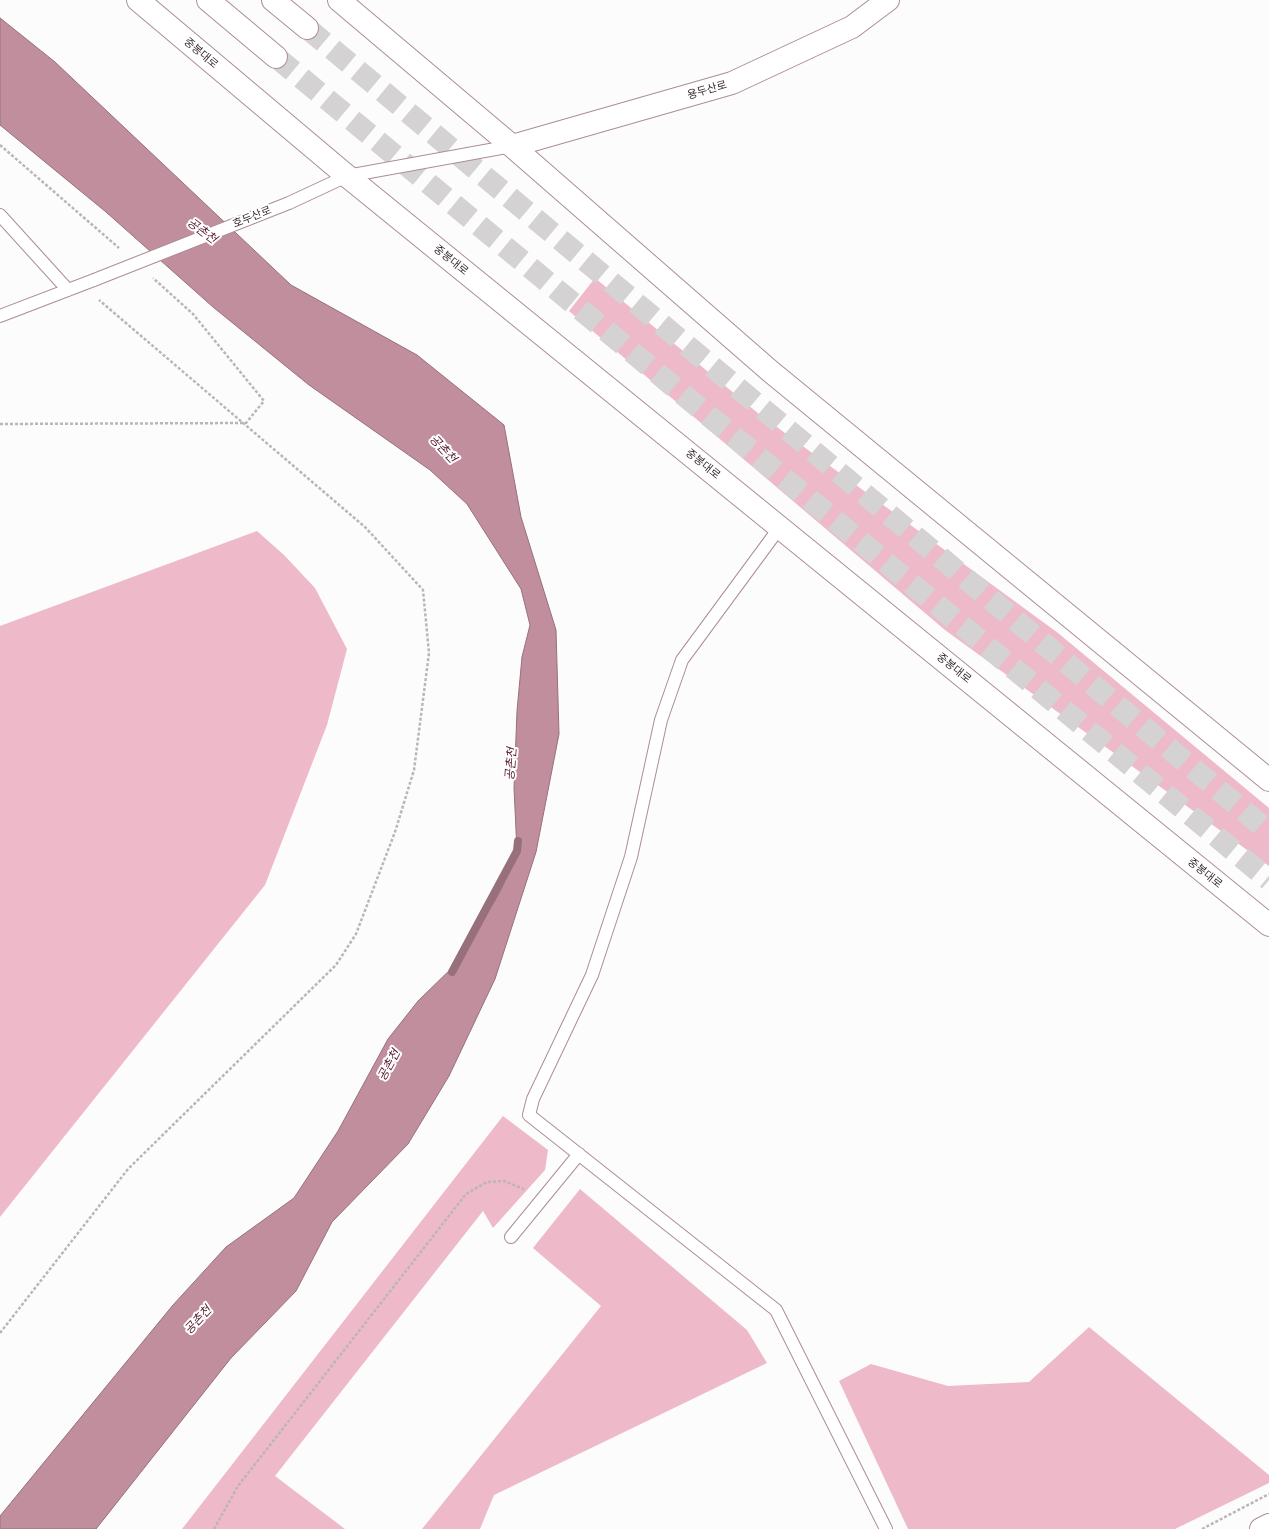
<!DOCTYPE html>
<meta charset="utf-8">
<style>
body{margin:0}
canvas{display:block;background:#fbfcfb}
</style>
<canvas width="1269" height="1529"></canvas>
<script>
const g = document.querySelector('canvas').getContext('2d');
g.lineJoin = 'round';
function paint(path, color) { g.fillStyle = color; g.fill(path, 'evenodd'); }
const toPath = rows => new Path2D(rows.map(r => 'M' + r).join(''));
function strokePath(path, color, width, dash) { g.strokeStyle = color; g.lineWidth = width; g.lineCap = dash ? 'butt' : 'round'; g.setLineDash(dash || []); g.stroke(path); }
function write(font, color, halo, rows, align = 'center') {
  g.font = font + ' "Asap Condensed","Noto Sans KR",sans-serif'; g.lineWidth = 4; g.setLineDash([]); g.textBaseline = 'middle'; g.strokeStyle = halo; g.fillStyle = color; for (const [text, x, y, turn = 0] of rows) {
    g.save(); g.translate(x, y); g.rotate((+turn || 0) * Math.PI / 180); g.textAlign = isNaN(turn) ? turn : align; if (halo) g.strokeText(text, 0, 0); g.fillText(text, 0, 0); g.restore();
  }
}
paint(toPath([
 [595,278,759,414,1058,633,1269,808,1269,866,945,630,569,311],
 [257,531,284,555,315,588,347,649,327,725,265,885,0,1217,0,626],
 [503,1116,548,1150,545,1170,493,1228,483,1211,275,1476,345,1529,182,1529],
 [580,1189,747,1330,767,1363,494,1495,480,1529,422,1529,601,1306,533,1248],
 [1089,1327,1269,1475,1269,1483,1175,1529,908,1529,839,1381,871,1364,948,1386,1029,1382]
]), '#eeb9c9');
const water = toPath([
 [0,18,55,62,291,285,417,355,504,425,521,517,556,630,559,734,536,852,495,979,449,1076,408,1144,332,1222,296,1291,231,1358,96,1529,0,1529,0,1516,173,1305,226,1247,294,1198,338,1131,388,1039,418,1001,457,963,500,892,517,851,514,788,517,711,522,657,530,625,521,589,467,504,430,470,309,385,213,307,106,212,0,125,0,18]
]);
paint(water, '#c08e9d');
strokePath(water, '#97707c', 1);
strokePath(toPath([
 [452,972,517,851,518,841]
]), '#97707c', 8);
strokePath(toPath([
 [307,28,1269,832],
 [276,57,1269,880]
]), '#d4d2d2', 22, [22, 11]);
const lane = toPath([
 [289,203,347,176,512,146],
 [0,215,68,290],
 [0,316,94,280],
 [780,527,682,660,661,720,631,857,592,975,533,1099,529,1115,776,1310,886,1529],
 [511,1237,579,1154]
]);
const secondary = toPath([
 [138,0,347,176,1269,925],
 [208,0,276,57],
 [273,0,307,28],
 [339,0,512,146,770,371,1269,780],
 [512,146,732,83,852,27,888,0],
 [1261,1529,1269,1525]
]);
strokePath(lane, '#ad8d96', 14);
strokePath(secondary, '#ad8d96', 24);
strokePath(toPath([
 [0,145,119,248],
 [0,424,246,423,264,401,193,314,153,278],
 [0,1333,128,1169,336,965,356,934,395,832,414,770,429,653,423,590,365,527,99,300],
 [214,1529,238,1486,466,1194,487,1182,504,1181,524,1189],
 [1202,1529,1269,1494]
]), '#bab6b7', 2.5, [3, 2]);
strokePath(lane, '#fff', 12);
strokePath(secondary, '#fff', 22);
const laneBridge = toPath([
 [94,280,289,203]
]);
strokePath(laneBridge, '#ad8d96', 14, []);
strokePath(laneBridge, '#fff', 12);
write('11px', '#382b2f', '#fff', [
 ["중봉대로",201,53,40],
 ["용두산로",707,90,-16],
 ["호두산로",252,217,-22],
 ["중봉대로",451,260,39],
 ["중봉대로",703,464,39],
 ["중봉대로",954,668,39],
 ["중봉대로",1205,873,39]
]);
write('italic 12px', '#53162f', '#fff', [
 ["공촌천",202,231,37],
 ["공촌천",443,449,47],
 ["공촌천",511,764,-86],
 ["공촌천",389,1065,-62],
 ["공촌천",198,1320,-47]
]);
</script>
